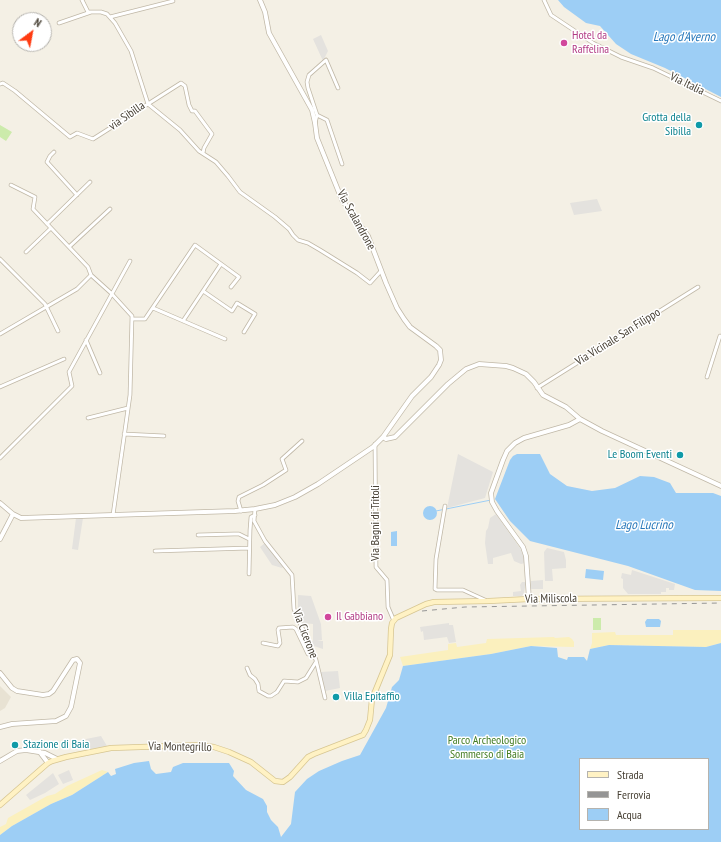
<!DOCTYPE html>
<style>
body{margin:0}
#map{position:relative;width:721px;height:842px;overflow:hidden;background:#f4f0e5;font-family:"PT Sans Narrow",sans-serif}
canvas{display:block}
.legend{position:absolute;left:579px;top:758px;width:130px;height:72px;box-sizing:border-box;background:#fff;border:1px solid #b5b3ae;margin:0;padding:5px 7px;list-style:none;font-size:12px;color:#474034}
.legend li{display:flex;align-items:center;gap:8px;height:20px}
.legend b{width:20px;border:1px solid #b5b3ae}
.north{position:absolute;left:12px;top:12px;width:40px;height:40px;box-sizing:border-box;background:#fff;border:1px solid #b5b3ae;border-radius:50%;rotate:32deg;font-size:11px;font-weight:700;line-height:16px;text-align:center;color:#474034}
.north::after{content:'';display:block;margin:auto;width:14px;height:18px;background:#ff3b11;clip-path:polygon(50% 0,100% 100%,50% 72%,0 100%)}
</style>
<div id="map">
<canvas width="721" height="842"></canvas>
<ul class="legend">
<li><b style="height:5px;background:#fff2c4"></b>Strada</li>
<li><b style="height:5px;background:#959595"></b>Ferrovia</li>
<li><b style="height:11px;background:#9dcef5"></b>Acqua</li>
</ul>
<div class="north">N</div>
</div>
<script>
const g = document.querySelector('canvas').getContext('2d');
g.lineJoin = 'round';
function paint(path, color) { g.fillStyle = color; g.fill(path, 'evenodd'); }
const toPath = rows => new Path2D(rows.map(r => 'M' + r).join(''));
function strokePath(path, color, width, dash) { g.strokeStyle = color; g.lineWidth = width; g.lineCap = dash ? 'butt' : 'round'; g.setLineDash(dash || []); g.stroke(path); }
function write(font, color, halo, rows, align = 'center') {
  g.font = font + ' "PT Sans Narrow",sans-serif'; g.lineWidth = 3; g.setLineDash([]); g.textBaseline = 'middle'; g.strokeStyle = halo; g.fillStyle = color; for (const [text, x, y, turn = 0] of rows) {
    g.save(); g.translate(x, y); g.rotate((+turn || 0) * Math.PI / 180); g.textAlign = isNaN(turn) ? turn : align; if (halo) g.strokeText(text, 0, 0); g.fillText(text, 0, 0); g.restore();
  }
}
paint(toPath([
 [0,686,11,697,5,708,0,711]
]), '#e8e2d3');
paint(toPath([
 [0,125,12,132,6,141,0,137],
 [593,618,601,618,601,630,593,630]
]), '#ccebab');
paint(toPath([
 [673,630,721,630,721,643,706,647,609,645,590,649,592,643,592,633,615,632,616,635,673,635],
 [554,637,555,638,569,637,572,639,574,642,574,647,531,646,491,654,403,666,400,657,448,650,448,644,456,643,457,647,486,643,487,639],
 [102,770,108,772,72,795,51,804,12,826,0,835,0,827,6,824,8,818,47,796,55,794,67,786]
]), '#fbf0be');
paint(toPath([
 [321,35,328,51,323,61,313,39],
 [597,199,602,211,574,215,570,203],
 [458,454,493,472,485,498,447,508],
 [496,514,520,548,525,560,525,563,521,564,514,561,511,553,493,558,493,564,488,564,485,543,486,531,488,528,490,518],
 [76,518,83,518,78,550,72,549],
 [265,543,283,567,282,568,272,565,260,547],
 [547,548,564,552,566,560,566,568,552,569,553,581,545,581,544,552],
 [632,570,675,584,674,590,669,590,669,588,666,588,666,592,661,592,661,594,628,594,623,588,623,579,621,578,622,573,631,575],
 [543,580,543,589,531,589,531,581],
 [522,582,526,582,524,593,522,596,513,596,513,592,521,591,520,585],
 [298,595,311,596,321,624,322,640,317,641,323,641,323,649,314,646,311,641,313,641,313,624,303,623,300,620,298,611],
 [449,623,449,625,453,625,456,642,449,643,447,637,424,640,423,631,421,632,420,627],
 [338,671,340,688,325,691,320,672],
 [101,736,107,746,86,750,83,743,86,739],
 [69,770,73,780,63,784,58,775],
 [53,773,59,784,45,793,30,800,26,795]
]), '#e4e2de');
paint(toPath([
 [558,0,721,0,721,97,665,68,631,54,616,44,600,26,586,23,564,7],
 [517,454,540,454,550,474,567,486,592,491,615,488,640,476,654,477,670,483,676,493,713,493,721,496,721,591,695,590,628,566,530,541,510,521,495,499,510,460,513,456],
 '423 513a7 7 0 1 1 14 0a7 7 0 1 1-14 0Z',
 [397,531,397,546,391,546,391,532],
 [586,569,604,571,603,580,585,578],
 [647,619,659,619,661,621,660,627,646,627,645,622],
 [721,643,721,842,0,842,0,835,12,826,51,804,72,795,108,772,111,776,116,774,115,769,134,763,149,761,151,769,156,774,171,772,173,767,183,763,229,763,234,771,233,776,246,790,263,799,267,806,267,812,271,820,278,827,281,837,291,824,295,792,307,779,319,771,342,761,360,755,386,708,392,687,399,680,403,666,491,654,531,646,557,648,558,657,567,660,568,657,584,657,587,661,590,649,609,645,706,647],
 [580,759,708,759,708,829,580,829]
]), '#9dcef5');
strokePath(toPath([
 [436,511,491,500]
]), '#9dcef5', 1);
const minor = toPath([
 [544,0,551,15,593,43,621,57,653,68,721,101],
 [110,17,173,1],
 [59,23,91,12],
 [0,84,3,83,15,91,70,137,77,133,93,139,148,104,131,51,115,23,107,14,101,12,88,12,82,0],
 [317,115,308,88,307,82,309,75,326,60,338,88],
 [315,123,317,115,327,120,342,164],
 [54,152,50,156,47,162,77,195],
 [203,153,204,148,212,134,195,111,192,111,189,105,185,86,181,83,148,104,180,130,199,151,216,162,228,176,240,192,275,217,289,229,293,235,298,240,308,243,320,250,357,273,370,283,381,271],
 [11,185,35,197,33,209,88,267,91,275],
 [47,224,90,182],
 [69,247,110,209],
 [26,252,51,228],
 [0,259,45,304,58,331],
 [203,291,232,311,237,303,255,314,244,332],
 [153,308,225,339],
 [132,319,145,319,195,245,239,277,231,287],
 [183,321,221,264],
 [0,334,77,289,91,275,111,293,132,316,130,395,113,515],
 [86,340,100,373],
 [707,377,720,336,721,337],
 [0,387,64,359],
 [537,388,698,287],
 [88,418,128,408],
 [124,434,164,436],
 [375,444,376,567,387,580,388,607,394,621],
 [0,458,72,386,69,372,130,261],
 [445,506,436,559,435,589,437,590,463,590,485,600],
 [255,509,254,521,265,541,292,575,294,609,316,660,325,698],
 [241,511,238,501,239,497,263,485,286,470,282,459,302,441],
 [198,535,234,534,239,534,249,539],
 [155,551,249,548],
 [249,574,250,530,251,517,255,515],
 [263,643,278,646,280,643,278,630,279,628,293,627,296,629,308,654,313,653],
 [247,668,250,675,255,679,258,684,259,691,268,696,271,696,277,692,284,681,298,682,306,678,316,662]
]);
const tertiary = toPath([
 [383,437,386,439,395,437,448,384,466,369,479,364,506,366,513,368,526,374,534,382,543,395,566,407,580,419,602,431,721,486],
 [0,503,13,514,21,518,235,511,255,509,275,505,295,497,318,484,373,447,383,437,412,396,431,377,439,365,441,360,440,350,436,346,410,327,404,319,397,308,386,283,368,236,342,200,317,138,315,123,312,110,269,33,265,12,260,0],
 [0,539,13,514],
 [529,599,526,556,523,547,497,511,492,502,491,493,503,460,507,451,515,443,524,438,569,425,580,419],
 [0,673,12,688,17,691,43,695,49,694,53,691,73,660,77,659,80,663,71,707,66,716,56,721,12,724,0,727],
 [39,751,48,763],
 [0,761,17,751,26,750,45,753,57,759]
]);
const secondary = toPath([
 [0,805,48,763,52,761,66,757,111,748,200,745,214,747,229,752,251,762,275,781,283,782,290,777,308,757,314,754,363,735,366,730,370,720,372,699,390,655,391,629,392,623,396,618,426,604,434,602,489,601,529,599,721,598]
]);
strokePath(minor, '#c0b8a7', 4.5);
strokePath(tertiary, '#c0b8a7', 5.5);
strokePath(secondary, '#d7c692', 6);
strokePath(minor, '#fff', 3);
strokePath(tertiary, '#fff', 4);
strokePath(secondary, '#fff2c4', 4.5);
strokePath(toPath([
 [422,611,465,607,721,603]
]), '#959595', 1, [5, 5]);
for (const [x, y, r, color] of [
 [564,43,4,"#d1479c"],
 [699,125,4,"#0f9aa8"],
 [680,455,4,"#0f9aa8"],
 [328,617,4,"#d1479c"],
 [336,697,4,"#0f9aa8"],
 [15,745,4,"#0f9aa8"]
]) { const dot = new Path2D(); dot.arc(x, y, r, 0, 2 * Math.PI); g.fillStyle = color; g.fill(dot); strokePath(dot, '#fff', 1.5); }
write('12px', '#b23c85', '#fff', [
 ["Hotel da",572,36],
 ["Raffelina",572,50],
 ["Il Gabbiano",336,617]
], 'left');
write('12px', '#474034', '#fff', [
 ["Via Italia",687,84,26],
 ["via Sibilla",127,116,-35],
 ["Via Scalandrone",356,220,61],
 ["Via Vicinale San Filippo",618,337,-32],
 ["Via Bagni di Tritoli",376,523,-90],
 ["Via Miliscola",551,599,-1],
 ["Via Cicerone",305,634,69],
 ["Via Montegrillo",180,747,1]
]);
write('12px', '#0d838f', '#fff', [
 ["Grotta della",691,118],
 ["Sibilla",691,132],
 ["Le Boom Eventi",672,455],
 ["Villa Epitaffio",344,697,"left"],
 ["Stazione di Baia",23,745,"left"]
], 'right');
write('12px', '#437c24', '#fff', [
 ["Parco Archeologico",487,741],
 ["Sommerso di Baia",487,755]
]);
write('italic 13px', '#2677ba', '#fff', [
 ["Lago d'Averno",684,37],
 ["Lago Lucrino",644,525]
]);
</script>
